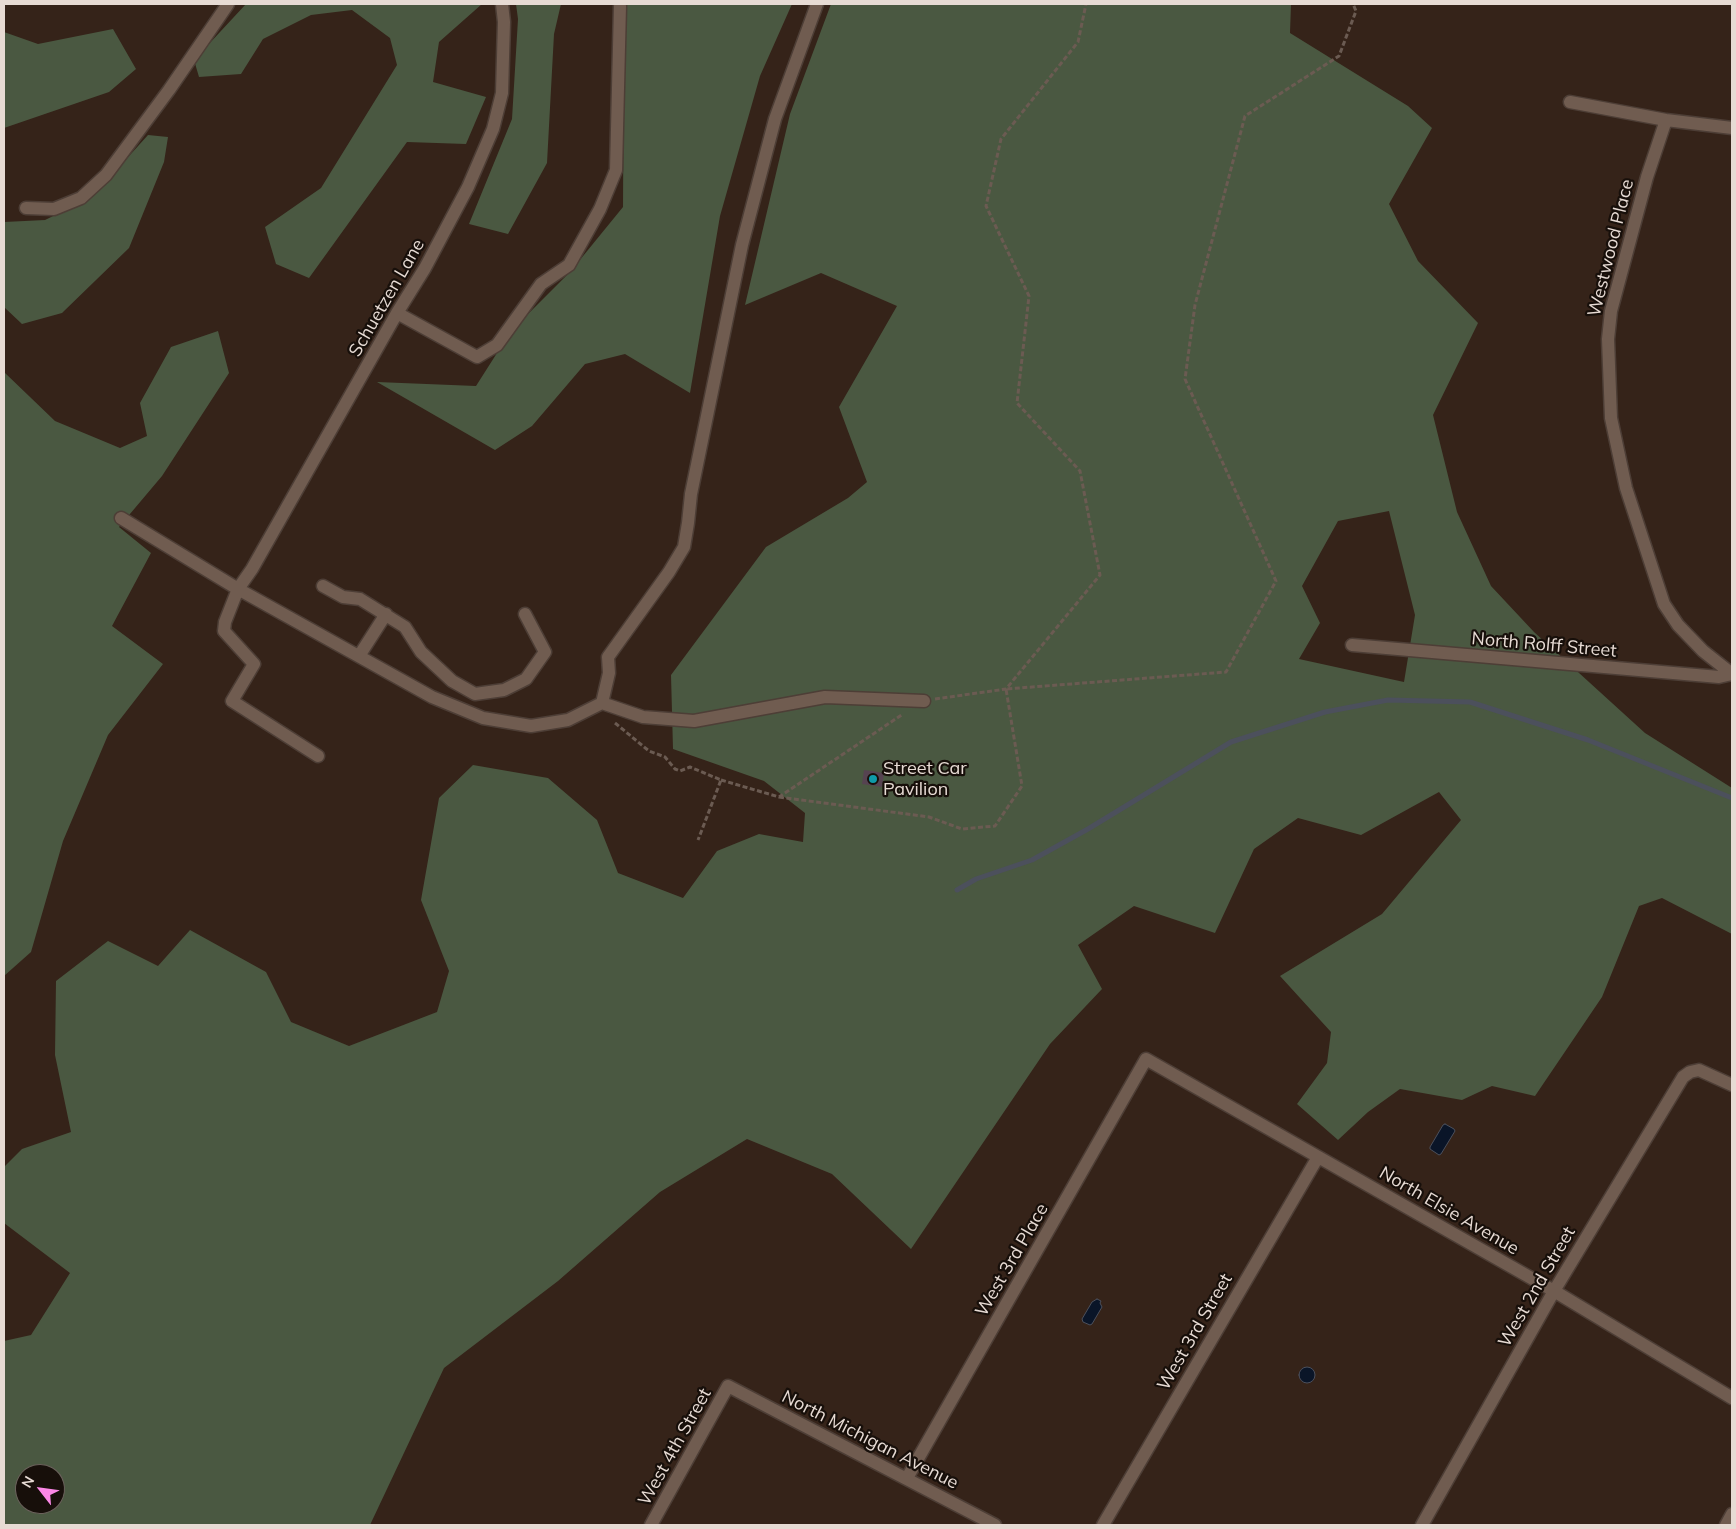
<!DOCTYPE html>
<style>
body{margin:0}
#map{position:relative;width:1736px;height:1529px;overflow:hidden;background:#352319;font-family:Mulish,sans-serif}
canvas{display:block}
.frame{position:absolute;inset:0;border:5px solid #e7dbd4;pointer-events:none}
.north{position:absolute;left:15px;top:1464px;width:50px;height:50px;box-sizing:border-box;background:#170f0a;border:1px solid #6a615b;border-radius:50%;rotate:300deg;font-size:14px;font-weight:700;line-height:20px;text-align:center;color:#e7dbd4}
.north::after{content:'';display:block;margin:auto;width:18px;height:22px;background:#fb87e6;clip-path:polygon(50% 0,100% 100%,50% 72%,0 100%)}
</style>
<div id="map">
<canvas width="1736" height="1529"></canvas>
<div class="frame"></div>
<div class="north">N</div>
</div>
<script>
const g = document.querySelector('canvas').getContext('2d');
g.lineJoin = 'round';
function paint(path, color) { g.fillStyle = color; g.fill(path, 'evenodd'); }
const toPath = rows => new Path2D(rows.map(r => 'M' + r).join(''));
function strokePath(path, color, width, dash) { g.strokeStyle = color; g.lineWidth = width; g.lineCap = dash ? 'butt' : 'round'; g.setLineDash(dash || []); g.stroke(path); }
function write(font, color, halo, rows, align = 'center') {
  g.font = font + ' Mulish,sans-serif'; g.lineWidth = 4.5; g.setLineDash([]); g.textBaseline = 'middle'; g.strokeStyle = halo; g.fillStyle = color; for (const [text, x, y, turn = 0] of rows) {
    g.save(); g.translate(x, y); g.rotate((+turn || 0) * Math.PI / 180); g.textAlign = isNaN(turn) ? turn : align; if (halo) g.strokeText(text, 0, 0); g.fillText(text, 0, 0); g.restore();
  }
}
paint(toPath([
 [246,4,482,4,439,42,433,82,486,97,466,144,407,142,309,278,276,264,265,227,321,188,397,65,390,38,352,10,311,15,263,39,241,74,199,77,194,60],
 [516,4,561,4,554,34,547,163,508,234,469,224,512,119,518,19],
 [624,4,792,4,760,76,720,216,690,393,625,354,585,364,532,426,495,450,377,382,476,386,511,331,570,272,623,207],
 [831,4,1291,4,1290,33,1408,106,1432,128,1389,204,1418,261,1478,323,1433,415,1457,512,1491,586,1534,632,1645,733,1732,788,1732,934,1662,898,1639,906,1602,997,1535,1096,1492,1086,1462,1100,1400,1089,1368,1112,1338,1140,1297,1104,1327,1063,1331,1032,1280,976,1382,914,1461,820,1439,792,1361,835,1298,818,1254,849,1215,933,1134,906,1078,945,1102,989,1050,1044,911,1249,832,1174,747,1139,660,1192,558,1281,444,1368,370,1525,4,1525,4,1341,31,1335,70,1273,4,1223,4,1167,22,1149,71,1132,55,1055,56,981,108,941,158,966,190,930,266,972,291,1022,349,1046,437,1012,449,971,421,900,439,798,473,765,548,778,597,820,618,873,683,898,717,851,759,834,803,842,805,813,764,781,673,749,671,675,766,547,848,498,867,482,839,407,897,306,821,273,745,305,790,114],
 [1389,511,1415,615,1404,682,1299,659,1320,623,1302,586,1338,521],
 [25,1474,55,1474,55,1504,25,1504],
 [113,29,136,69,109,92,4,128,4,32,38,44],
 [148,135,168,137,164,162,129,248,62,313,22,324,4,307,4,222,45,220,92,197],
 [218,331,229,373,162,476,119,527,151,553,112,626,163,664,108,735,63,841,31,952,4,976,4,372,55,421,120,448,147,436,140,403,171,347]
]), '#4a5841');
const water = toPath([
 [1445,1124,1454,1129,1455,1131,1441,1154,1439,1155,1430,1149,1430,1147,1443,1125,1445,1124],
 [1097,1299,1101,1301,1100,1303,1102,1307,1092,1324,1090,1325,1083,1322,1082,1319,1092,1302,1097,1299],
 '1299 1375a8 8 0 1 1 16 0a8 8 0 1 1-16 0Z'
]);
paint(water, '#0a1528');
strokePath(water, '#4c505c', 1);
strokePath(toPath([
 [957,890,976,879,1032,860,1088,829,1231,742,1325,712,1388,700,1470,702,1588,740,1732,798]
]), '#4c505c', 5);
paint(toPath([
 [864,770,884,773,882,787,862,784]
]), '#564351');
const minor = toPath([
 [1570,102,1666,120,1732,128],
 [1666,120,1647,177,1611,311,1608,339,1611,418,1626,488,1664,604,1678,625,1703,651,1732,674],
 [26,208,54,209,81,198,106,175,169,90,228,4],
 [397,313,477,357,497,345,541,284,569,265,600,209,616,170,620,6],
 [121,518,238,589,432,697,483,718,531,726,568,720,602,703,609,673,608,657,669,572,684,547,688,523,691,494,742,245,775,119,817,4],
 [323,586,343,597,360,599,405,627,421,652,452,681,475,694,504,690,526,679,545,652,525,614],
 [1352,645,1719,677,1732,674],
 [359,656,386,614],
 [602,703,643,717,694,721,825,697,924,701],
 [318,756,232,701,254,664,224,631,225,622,238,589,252,569,397,313,425,268,468,187,493,129,502,93,504,22,502,4],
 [907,1478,1146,1059,1554,1291,1732,1398],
 [651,1525,728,1386,995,1525],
 [1103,1525,1318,1157],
 [1422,1525,1554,1291,1683,1077,1690,1072,1699,1070,1732,1085],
 [1726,1525,1732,1514]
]);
strokePath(minor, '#4d3e36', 15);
strokePath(toPath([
 [935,699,1006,689,1100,575,1080,471,1017,403,1029,296,986,206,1001,139,1078,42,1086,4],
 [615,723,649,751,665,757,675,769,680,771,690,767,721,780,698,840],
 [721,780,779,797,903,714],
 [779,797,929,817,962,829,995,826,1022,786,1006,689,1226,672,1276,581,1185,379,1195,305,1245,116,1339,56,1356,11,1353,4]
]), '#6b5b52', 3, [5, 2.5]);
strokePath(minor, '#705c50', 12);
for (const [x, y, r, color] of [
 [873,779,5,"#0f9aa8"]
]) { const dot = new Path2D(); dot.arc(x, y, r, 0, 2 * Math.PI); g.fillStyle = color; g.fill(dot); strokePath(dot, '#170f0a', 2); }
write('18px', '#e7dbd4', '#170f0a', [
 ["Westwood Place",1611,248,-76],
 ["Schuetzen Lane",387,298,-60],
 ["North Rolff Street",1544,645,5],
 ["North Elsie Avenue",1449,1211,30],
 ["West 3rd Place",1012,1260,-60],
 ["West 2nd Street",1537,1287,-60],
 ["West 3rd Street",1195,1332,-60],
 ["North Michigan Avenue",870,1440,27],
 ["West 4th Street",675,1447,-61]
]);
write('18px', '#e7dbd4', '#170f0a', [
 ["Street Car",883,769],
 ["Pavilion",883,790]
], 'left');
</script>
